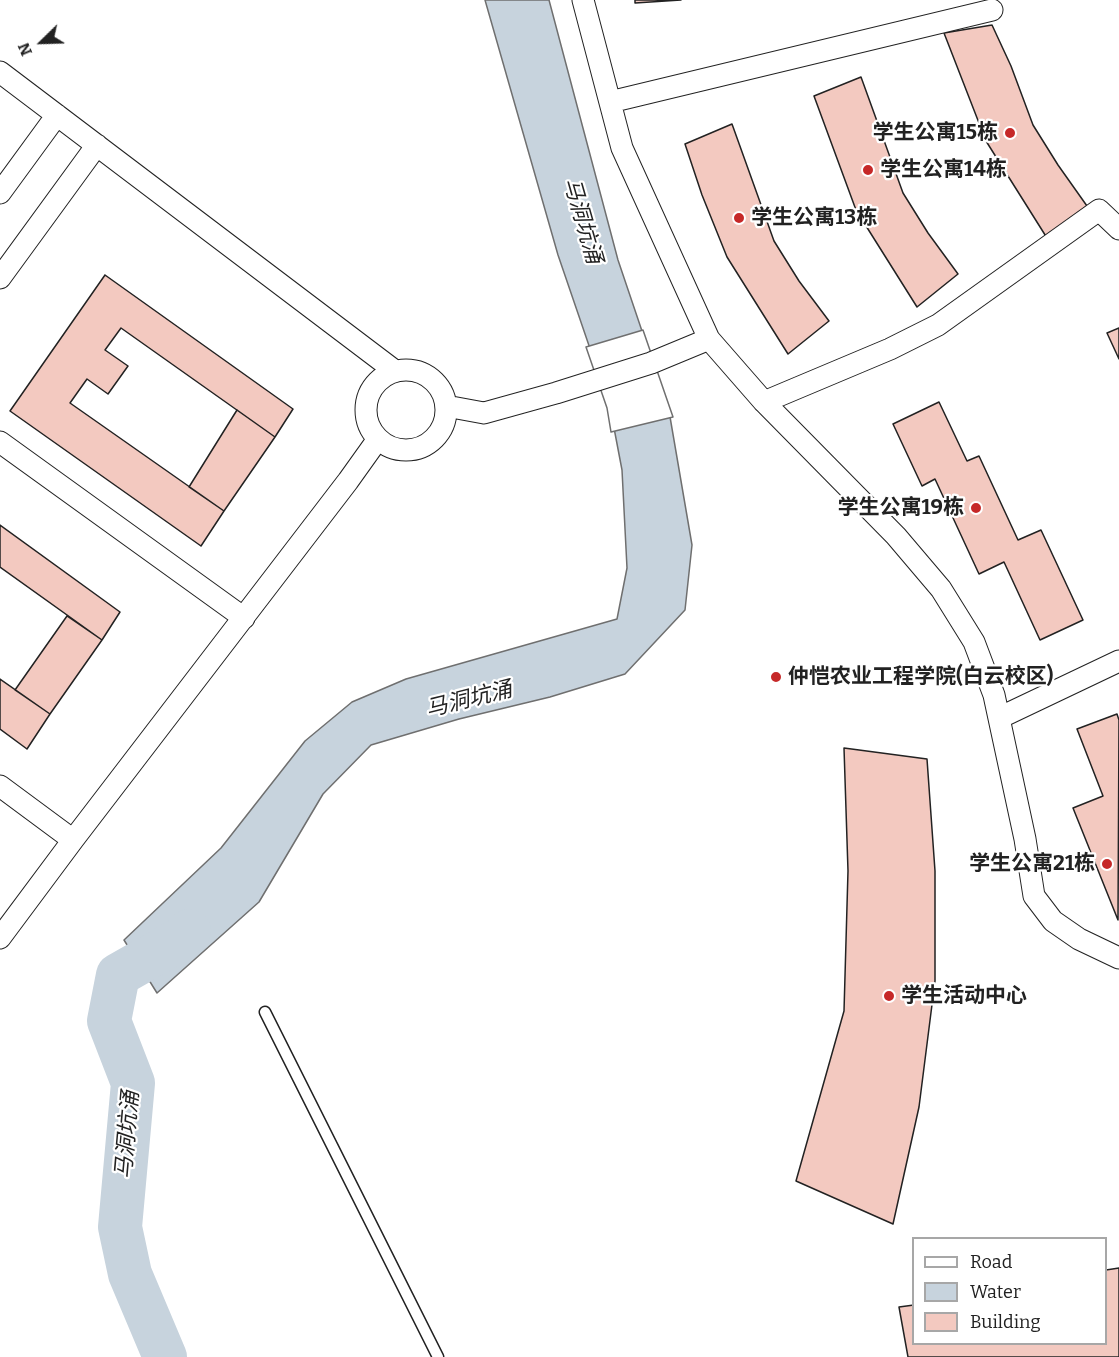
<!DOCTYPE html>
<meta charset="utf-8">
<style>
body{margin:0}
#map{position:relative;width:1119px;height:1357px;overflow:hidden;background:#fff;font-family:Bitter,serif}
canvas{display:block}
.legend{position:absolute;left:912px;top:1237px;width:195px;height:108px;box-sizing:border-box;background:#fff;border:2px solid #a7a7a7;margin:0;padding:8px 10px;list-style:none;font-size:18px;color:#222}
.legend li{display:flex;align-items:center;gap:12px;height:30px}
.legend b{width:30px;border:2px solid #a7a7a7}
.north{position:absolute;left:12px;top:12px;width:60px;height:60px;-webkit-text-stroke:4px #fff;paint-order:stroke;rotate:247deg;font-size:16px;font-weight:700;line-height:24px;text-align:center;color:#222}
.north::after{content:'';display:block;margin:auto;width:21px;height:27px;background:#222;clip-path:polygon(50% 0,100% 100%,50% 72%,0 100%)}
</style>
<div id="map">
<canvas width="1119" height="1357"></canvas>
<ul class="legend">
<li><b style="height:8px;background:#fff"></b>Road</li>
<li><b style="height:16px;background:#c7d3dd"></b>Water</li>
<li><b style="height:16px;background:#f3c9c0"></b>Building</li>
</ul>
<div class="north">N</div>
</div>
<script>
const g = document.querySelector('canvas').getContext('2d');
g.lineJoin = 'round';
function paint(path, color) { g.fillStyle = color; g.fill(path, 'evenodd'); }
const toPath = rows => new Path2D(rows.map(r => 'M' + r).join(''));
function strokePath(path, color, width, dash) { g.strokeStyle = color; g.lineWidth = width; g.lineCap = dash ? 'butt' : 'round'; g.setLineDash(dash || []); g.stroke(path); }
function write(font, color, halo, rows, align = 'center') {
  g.font = font + ' Bitter,"Noto Sans SC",serif'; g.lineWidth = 4.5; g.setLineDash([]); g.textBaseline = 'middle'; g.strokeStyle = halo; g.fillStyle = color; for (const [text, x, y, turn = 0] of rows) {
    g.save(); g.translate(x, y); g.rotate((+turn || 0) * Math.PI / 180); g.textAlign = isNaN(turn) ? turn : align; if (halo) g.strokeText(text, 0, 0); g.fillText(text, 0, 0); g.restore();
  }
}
const water = toPath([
 [485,0,549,0,618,260,669,411,692,545,685,610,625,674,550,697,459,719,371,745,323,794,259,902,157,993,124,940,221,848,305,741,352,702,406,679,617,619,627,568,622,470,610,407,558,255,485,0]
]);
paint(water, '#c7d3dd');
strokePath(water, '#6f6f6f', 1.5);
const pier = toPath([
 [643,330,673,417,611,432,607,408,586,347,643,330]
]);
paint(pier, '#fff');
strokePath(pier, '#6f6f6f', 1.5);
strokePath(toPath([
 [165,1357,130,1274,120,1227,133,1083,109,1021,118,975,183,938,189,931]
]), '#c7d3dd', 44);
const building = toPath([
 [635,0,681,0,635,3,635,0],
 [992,25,1011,66,1033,125,1058,165,1087,206,1047,238,986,141,944,33,992,25],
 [861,77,903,193,928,233,958,274,917,307,856,210,814,96,861,77],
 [732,124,774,241,799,281,829,321,788,354,727,257,702,195,685,144,732,124],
 [105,275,293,409,275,437,121,328,105,350,128,366,108,394,87,379,70,403,224,511,201,546,10,411,105,275],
 [1119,328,1119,359,1107,333,1119,328],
 [939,402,967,461,979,456,1018,540,1041,530,1083,620,1040,640,1004,562,979,574,935,479,922,486,893,424,939,402],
 [237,410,275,437,224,511,189,487,237,410],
 [0,525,120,612,102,640,0,567,0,525],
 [67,616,102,640,50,714,15,690,67,616],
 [0,679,50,714,27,749,0,729,0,679],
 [1117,714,1119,720,1118,920,1073,808,1103,796,1077,729,1117,714],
 [844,748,927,759,935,871,935,981,919,1107,893,1224,796,1181,844,1011,848,871,844,748],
 [1119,1268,1119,1357,908,1357,899,1307,914,1305,914,1344,1106,1344,1106,1270,1119,1268]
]);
paint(building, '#f3c9c0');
strokePath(building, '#222', 1.5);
const service = toPath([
 [265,1012,438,1357]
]);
const minor = toPath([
 [583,0,622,148,709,339,764,402,896,536,941,589,974,642,994,695,1025,839,1034,896,1053,921,1079,939,1119,958],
 [0,72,395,371],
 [610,102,992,10],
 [0,193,57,115],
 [0,278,97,145],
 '366 410a40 40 0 1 1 80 0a40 40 0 1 1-80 0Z',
 [764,402,890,349,938,325,1099,210,1119,229],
 [446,406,484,413,556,393,651,363,709,339],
 [0,442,244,618],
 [999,718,1119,661],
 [0,786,73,840],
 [0,938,73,840,348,481,378,439]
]);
strokePath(service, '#222', 13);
strokePath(minor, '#222', 23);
strokePath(service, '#fff', 10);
strokePath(minor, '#fff', 21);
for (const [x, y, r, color] of [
 [1010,133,6,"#c62828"],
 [868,170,6,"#c62828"],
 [739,218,6,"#c62828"],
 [976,508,6,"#c62828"],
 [776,677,6,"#c62828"],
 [1107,864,6,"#c62828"],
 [889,996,6,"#c62828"]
]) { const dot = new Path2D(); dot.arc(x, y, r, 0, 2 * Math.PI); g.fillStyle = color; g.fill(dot); strokePath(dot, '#fff', 2); }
write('bold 21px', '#222', '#fff', [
 ["学生公寓15栋",998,133,"right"],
 ["学生公寓14栋",880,170],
 ["学生公寓13栋",751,218],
 ["学生公寓19栋",964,508,"right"],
 ["仲恺农业工程学院(白云校区)",788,677],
 ["学生公寓21栋",1095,864,"right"],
 ["学生活动中心",901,996]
], 'left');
write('italic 22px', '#222', '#fff', [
 ["马洞坑涌",582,221,74],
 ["马洞坑涌",469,700,-14],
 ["马洞坑涌",128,1135,-85]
]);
</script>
